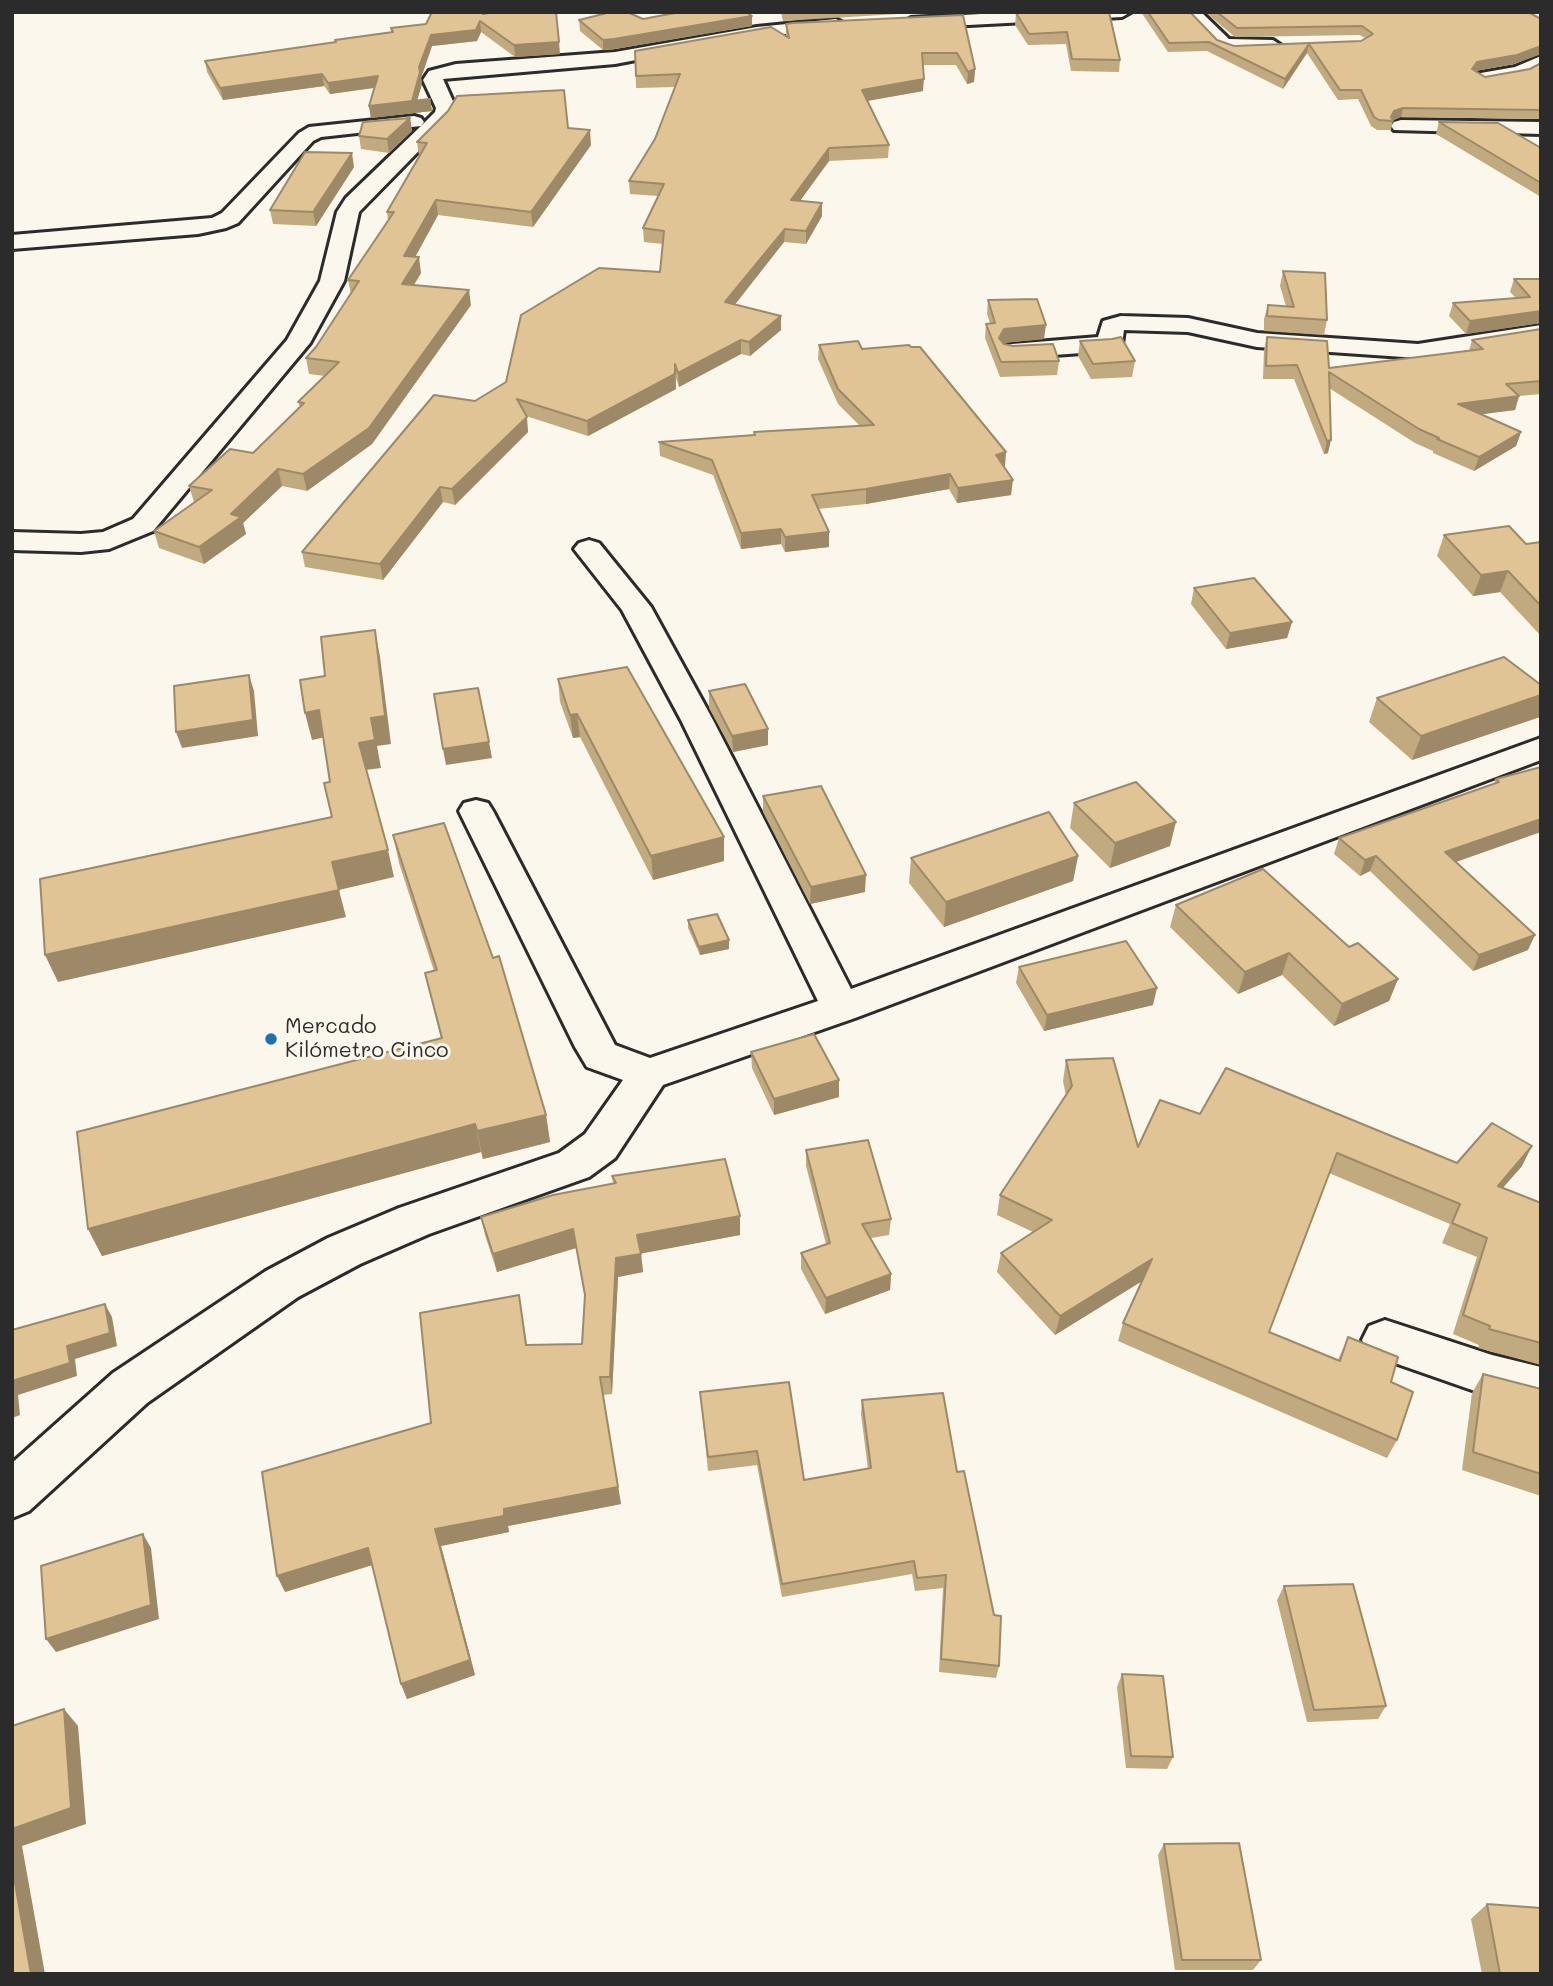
<!DOCTYPE html>
<meta charset="utf-8">
<style>
body{margin:0}
#map{position:relative;width:1553px;height:1986px;overflow:hidden;background:#fbf7ec;font-family:Mali,sans-serif}
canvas{display:block}
.frame{position:absolute;inset:0;border:14px solid #2b2b2b;pointer-events:none}
</style>
<div id="map">
<canvas width="1553" height="1986"></canvas>
<div class="frame"></div>
</div>
<script>
const g = document.querySelector('canvas').getContext('2d');
g.lineJoin = 'round';
const toPath = rows => new Path2D(rows.map(r => 'M' + r).join(''));
function strokePath(path, color, width, dash) { g.strokeStyle = color; g.lineWidth = width; g.lineCap = dash ? 'butt' : 'round'; g.setLineDash(dash || []); g.stroke(path); }
function paint(path, color) { g.fillStyle = color; g.fill(path, 'evenodd'); }
function write(font, color, halo, rows, align = 'center') {
  g.font = font + ' Mali,sans-serif'; g.lineWidth = 6; g.setLineDash([]); g.textBaseline = 'middle'; g.strokeStyle = halo; g.fillStyle = color; for (const [text, x, y, turn = 0] of rows) {
    g.save(); g.translate(x, y); g.rotate((+turn || 0) * Math.PI / 180); g.textAlign = isNaN(turn) ? turn : align; if (halo) g.strokeText(text, 0, 0); g.fillText(text, 0, 0); g.restore();
  }
}
const minor = toPath([
 [1015,12,1131,12,1122,17,911,28,902,23,911,18,1015,12],
 [1182,12,1201,12,1229,39,1273,40,1282,46,1273,52,1233,52,1217,47,1182,12],
 [836,19,845,24,842,28,757,37,615,64,443,79,456,108,455,114,359,212,344,281,310,343,153,531,109,549,81,552,12,550,12,532,81,534,103,532,133,519,287,340,320,281,337,212,346,198,421,126,321,137,313,141,238,223,226,228,198,234,12,249,12,235,212,218,222,213,299,133,309,127,414,116,421,118,424,122,421,126,435,112,436,108,423,80,429,71,456,64,615,52,757,27,836,19],
 [1541,56,1541,69,1527,76,1482,84,1472,78,1475,74,1515,67,1541,56],
 [1401,120,1541,122,1541,134,1394,130,1391,126,1394,122,1401,120],
 [1121,316,1188,318,1257,333,1418,344,1541,325,1541,339,1418,358,1257,347,1188,332,1124,330,1122,344,1119,349,1110,351,1012,358,1003,356,1000,351,1003,346,1012,344,1098,337,1103,321,1121,316],
 [589,540,599,543,651,607,713,720,851,989,1541,738,1541,760,855,1018,663,1085,615,1158,589,1177,429,1234,360,1264,298,1297,147,1403,29,1511,12,1518,12,1463,113,1373,266,1271,328,1238,399,1208,559,1153,585,1134,623,1080,587,1067,575,1047,459,811,464,803,476,800,488,803,493,811,615,1045,650,1058,818,1001,681,720,622,610,574,549,579,543,589,540],
 [1385,1320,1492,1355,1541,1367,1541,1409,1492,1397,1369,1354,1362,1340,1369,1326,1385,1320]
]);
strokePath(minor, '#2b2b2b', 6);
paint(minor, '#fbf7ec');
paint(toPath([
 [781,12,931,12,783,21],
 [1035,12,1120,60,1119,72,1071,71,1066,44,1028,45,1015,25,1016,13],
 [1141,12,1190,12,1217,40,1234,46,1361,41,1365,38,1360,35,1235,37,1205,12,1528,12,1541,19,1541,54,1514,64,1475,71,1485,77,1530,69,1541,63,1541,119,1401,117,1393,120,1391,130,1377,130,1371,126,1358,99,1338,100,1307,53,1283,89,1207,51,1168,52],
 [490,13,560,54,515,57,481,32,477,41,432,46,421,78,422,84,417,100,430,99,432,111,371,118,369,106,374,88,330,94,324,86,223,100,207,72,205,61,335,42,335,40,391,32,391,28,426,24],
 [963,15,975,69,974,82,967,84,956,65,923,65,923,91,867,101,889,145,888,158,829,161,800,201,822,216,806,244,784,242,735,304,781,330,750,356,741,354,679,387,676,378,676,389,588,436,526,416,528,432,455,505,443,502,383,580,305,567,302,552,475,401,506,382,660,272,663,244,644,242,643,228,658,196,630,194,629,181,655,139,675,87,636,88,635,51,786,36,786,24],
 [643,19,752,26,615,49,603,50,580,31,579,20],
 [410,118,412,131,389,153,361,149,359,136],
 [1439,122,1541,148,1541,197,1436,134],
 [568,128,591,145,533,227,438,215,415,257,421,273,414,285,471,305,372,444,307,491,282,486,243,523,246,534,204,564,159,548,154,531,194,502,189,486,253,453,300,407,298,402,325,376,309,374,306,358,316,347,351,294,348,280,388,221,387,212,419,156,417,142],
 [354,167,316,226,273,224,270,210],
 [1283,271,1327,320,1324,335,1264,331,1264,319,1268,305,1286,306,1280,286],
 [1514,279,1541,279,1541,323,1466,334,1449,316,1453,303,1516,298,1510,292],
 [988,300,1044,339,1003,343,1004,344,1059,361,1057,375,1000,377,985,338,986,324,990,323,987,314],
 [1541,329,1541,394,1519,396,1515,410,1480,414,1521,432,1516,446,1474,471,1433,453,1433,451,1415,443,1329,388,1328,453,1324,454,1294,379,1263,379,1264,350,1267,337,1329,368,1469,351,1472,340],
 [1080,341,1135,361,1132,377,1091,379,1078,356],
 [819,345,862,349,1004,467,1011,495,957,503,949,489,866,504,818,509,829,547,785,552,781,544,741,549,713,475,660,456,659,442,860,426,838,404,818,359],
 [1444,535,1526,544,1541,542,1541,636,1500,592,1473,596,1437,556],
 [1194,588,1292,622,1287,638,1226,649,1191,604],
 [558,679,724,837,724,861,653,880,580,737,573,738,560,702],
 [1541,685,1541,714,1540,717,1412,760,1369,722,1377,698],
 [709,691,768,745,733,752,709,708],
 [1541,767,1456,862,1528,950,1473,971,1370,871,1360,876,1334,854,1339,838,1494,784,1496,779],
 [763,796,865,892,810,904,763,812],
 [1074,803,1170,846,1110,868,1070,828],
 [393,835,546,1115,550,1142,483,1159,481,1152,102,1256,88,1229,441,1039,425,973,434,971,399,863],
 [1078,856,1073,881,944,927,909,883,911,858],
 [1176,905,1349,947,1398,979,1389,1001,1334,1026,1282,975,1238,994,1170,927],
 [688,920,729,940,729,949,700,955,688,928],
 [1019,967,1153,1005,1044,1031,1016,983],
 [751,1052,839,1080,839,1097,774,1115,752,1068],
 [1066,1060,1138,1147,1200,1114,1457,1163,1522,1166,1503,1188,1541,1203,1541,1365,1478,1348,1479,1345,1453,1334,1477,1257,1442,1243,1450,1224,1329,1173,1269,1332,1338,1360,1348,1337,1391,1382,1397,1440,1387,1458,1118,1341,1123,1323,1142,1281,1055,1335,997,1272,1001,1253,1033,1232,997,1215,1000,1195,1066,1096,1063,1081],
 [806,1150,891,1219,889,1235,871,1238,891,1274,890,1290,825,1314,801,1269,801,1253,826,1244,806,1166],
 [612,1176,740,1216,740,1235,641,1253,643,1272,618,1277,612,1394,603,1395,621,1504,508,1526,509,1532,441,1546,475,1675,407,1699,401,1684,373,1565,285,1592,431,1423,519,1295,527,1345,582,1344,585,1297,576,1248,497,1272,485,1235,481,1217,613,1184],
 [1483,1374,1541,1389,1541,1496,1462,1470,1472,1393],
 [700,1392,804,1480,868,1469,861,1414,862,1400,957,1472,999,1666,996,1678,939,1672,943,1588,915,1591,912,1574,782,1597,757,1465,708,1471],
 [1284,1586,1386,1706,1378,1719,1307,1722,1277,1600],
 [1122,1674,1173,1757,1167,1769,1126,1768,1117,1687],
 [1164,1844,1261,1960,1253,1970,1175,1970,1158,1855],
 [1487,1904,1541,1974,1482,1974,1471,1919]
]), '#c1a980');
paint(toPath([
 [752,16,752,26,615,49,603,50,603,40],
 [480,21,481,32,477,41,432,46,421,78,422,84,417,101,430,99,432,111,371,118,369,106,419,67,431,35],
 [559,42,560,54,515,57,514,45],
 [1309,44,1307,53,1283,89,1285,79],
 [1541,46,1541,54,1514,64,1475,71,1472,69,1477,62],
 [975,69,974,82,967,84,968,72],
 [322,74,324,86,223,100,220,88],
 [378,76,380,87,330,94,328,83],
 [924,79,923,91,861,102,862,90],
 [1403,108,1401,117,1392,121,1391,117,1394,111],
 [410,118,412,131,389,153,387,139],
 [590,130,591,145,533,227,531,212],
 [829,148,829,161,791,213,791,200],
 [352,153,354,167,316,226,313,212],
 [436,200,438,215,407,272,404,256],
 [822,203,822,216,806,244,806,231],
 [785,229,784,242,726,316,725,302],
 [419,257,421,273,405,299,402,284],
 [469,290,471,305,372,444,307,491,303,474],
 [1541,311,1541,323,1466,334,1470,321],
 [781,316,781,330,750,356,749,342],
 [1046,325,1044,339,1002,343,999,338,1004,329],
 [741,340,741,354,679,387,678,373],
 [675,364,676,389,588,436,587,421],
 [1519,396,1515,410,1454,418,1458,404],
 [527,417,528,432,455,505,452,489],
 [1521,432,1516,446,1474,471,1479,457],
 [1331,440,1328,453,1324,454,1327,441],
 [1006,452,1005,467,996,455],
 [278,469,282,486,243,523,246,534,204,564,199,547,231,514],
 [950,474,949,489,866,504,866,489],
 [1013,480,1011,495,957,503,958,488],
 [440,487,443,502,383,580,380,564],
 [781,529,781,544,741,549,741,533],
 [829,532,829,547,785,552,785,537],
 [1508,571,1500,592,1473,596,1481,575],
 [1292,622,1287,638,1226,649,1230,633],
 [375,630,380,657,391,744,377,746,381,768,365,770,359,743,371,718],
 [249,675,254,691,258,736,182,748,176,732],
 [1541,695,1541,714,1540,717,1412,760,1421,736],
 [319,710,326,737,312,740,305,713],
 [577,714,580,737,573,738,570,715],
 [768,729,768,745,733,752,732,736],
 [489,742,492,758,446,765,443,749],
 [1541,819,1541,832,1439,868,1445,852],
 [1176,822,1170,846,1110,868,1115,843],
 [724,837,724,861,653,880,651,856],
 [388,850,394,877,339,890,346,917,58,982,45,955,332,862],
 [1078,856,1073,881,944,927,946,902],
 [1376,856,1370,871,1360,876,1365,860],
 [866,875,865,892,810,904,811,887],
 [1535,935,1528,950,1473,971,1479,955],
 [729,940,729,949,700,955,699,947],
 [1289,953,1282,975,1238,994,1245,972],
 [1398,979,1389,1001,1334,1026,1342,1004],
 [1157,988,1153,1005,1044,1031,1047,1015],
 [839,1080,839,1097,774,1115,774,1099],
 [546,1115,550,1142,483,1159,477,1131],
 [475,1124,481,1152,102,1256,88,1229],
 [1532,1146,1522,1166,1487,1205,1498,1186],
 [740,1216,740,1235,639,1254,637,1235],
 [573,1229,576,1248,497,1272,493,1254],
 [641,1254,643,1272,618,1277,612,1394,610,1377,616,1258],
 [1152,1259,1147,1278,1055,1335,1060,1316],
 [891,1274,890,1290,825,1314,826,1298],
 [105,1304,112,1317,117,1346,75,1359,77,1376,18,1395,20,1415,12,1418,12,1381,67,1346],
 [618,1487,621,1504,508,1526,509,1532,441,1546,475,1675,407,1699,401,1684,435,1529,504,1509],
 [143,1534,151,1548,159,1619,56,1652,46,1639],
 [368,1548,375,1564,285,1592,277,1576],
 [64,1709,78,1726,86,1824,22,1846,45,1974,31,1974,12,1866,12,1829]
]), '#9d8968');
const building = toPath([
 [432,12,484,12,483,14,494,12,556,12,559,42,514,45,480,21,476,30,431,35,419,67,420,72,412,101,430,99,369,106,378,76,328,83,322,74,220,88,205,61,336,42,335,40,393,32,391,28,426,24,432,12],
 [611,12,627,12,643,19,680,12,746,12,752,16,614,39,603,40,579,20,611,12],
 [1035,12,1109,12,1120,60,1072,59,1067,32,1029,34,1016,13,1035,12],
 [1148,12,1190,12,1217,40,1234,46,1361,41,1373,34,1362,26,1237,28,1217,12,1528,12,1541,19,1541,46,1517,55,1477,62,1472,69,1485,77,1530,69,1541,63,1541,110,1403,108,1394,111,1391,117,1393,121,1379,120,1374,117,1361,90,1340,90,1309,44,1285,79,1209,42,1169,43,1148,12],
 [963,15,975,69,968,72,957,53,922,53,924,79,862,90,889,145,829,148,791,200,822,203,806,231,785,229,725,302,781,316,749,342,741,340,678,373,675,364,675,374,587,421,517,399,527,417,452,489,440,487,380,564,302,552,434,395,475,401,506,382,521,315,599,268,660,272,664,231,643,228,664,184,629,181,655,139,680,74,636,76,635,51,771,27,789,38,786,24,793,23,963,15],
 [564,90,568,128,590,130,531,212,436,200,404,256,419,257,402,284,469,290,369,428,303,474,278,469,231,514,241,517,199,547,154,531,212,490,189,486,230,449,253,453,304,403,298,402,339,362,306,358,316,347,359,281,348,280,394,212,387,212,427,143,417,142,448,111,457,96,564,90],
 [410,118,387,139,359,136,363,122,410,118],
 [1439,122,1498,123,1541,148,1541,183,1439,122],
 [305,152,352,153,313,212,270,210,305,152],
 [1283,271,1325,273,1327,320,1267,316,1268,305,1294,307,1283,271],
 [1514,279,1541,279,1541,311,1470,321,1453,303,1530,297,1514,279],
 [1037,299,1046,325,1004,329,999,338,1004,344,1013,346,1053,344,1059,361,1001,362,986,324,995,323,988,300,1037,299],
 [1541,329,1541,381,1506,384,1519,396,1458,404,1521,432,1479,457,1437,439,1439,438,1419,429,1329,372,1331,440,1327,441,1297,365,1266,366,1267,337,1327,341,1329,368,1483,349,1472,340,1541,329],
 [1121,337,1135,361,1093,364,1080,341,1112,339,1121,337],
 [858,341,862,349,909,345,911,347,920,347,1006,452,996,455,1013,480,958,488,950,474,866,489,812,495,829,532,785,537,781,529,741,533,712,460,659,442,755,435,754,432,874,425,838,389,819,345,858,341],
 [1509,526,1526,544,1541,542,1541,606,1508,571,1481,575,1444,535,1509,526],
 [1254,578,1292,622,1230,633,1194,588,1254,578],
 [375,630,385,716,371,718,375,740,359,743,388,850,332,862,339,890,45,955,40,879,332,817,324,783,330,782,319,710,305,713,300,680,325,676,321,637,375,630],
 [1504,657,1541,685,1541,695,1421,736,1377,698,1504,657],
 [627,667,724,837,651,856,577,714,570,715,558,679,627,667],
 [249,675,253,720,176,732,174,686,249,675],
 [745,684,768,729,732,736,709,691,745,684],
 [478,688,489,742,443,749,434,694,478,688],
 [1541,767,1541,819,1445,852,1535,935,1479,955,1376,856,1365,860,1339,838,1499,782,1496,779,1541,767],
 [1136,782,1176,822,1115,843,1074,803,1136,782],
 [821,786,866,875,811,887,763,796,821,786],
 [1049,812,1078,856,946,902,911,858,1049,812],
 [444,823,493,958,499,956,546,1115,477,1131,475,1124,88,1229,77,1132,442,1038,425,973,437,970,393,835,444,823],
 [1263,869,1349,947,1358,943,1398,979,1342,1004,1289,953,1245,972,1176,905,1263,869],
 [717,914,729,940,699,947,688,920,717,914],
 [1126,941,1157,988,1047,1015,1019,967,1126,941],
 [814,1034,839,1080,774,1099,751,1052,814,1034],
 [1113,1058,1138,1147,1160,1100,1200,1114,1226,1068,1457,1163,1492,1123,1532,1146,1498,1186,1541,1203,1541,1343,1489,1329,1490,1326,1463,1315,1487,1238,1452,1223,1460,1204,1337,1153,1269,1332,1340,1361,1348,1337,1398,1357,1391,1382,1413,1392,1397,1440,1123,1323,1152,1259,1060,1316,1001,1253,1052,1220,1000,1195,1072,1086,1066,1060,1113,1058],
 [868,1140,891,1219,862,1224,891,1274,826,1298,801,1253,830,1243,806,1150,868,1140],
 [725,1159,740,1216,637,1235,641,1254,616,1258,610,1377,600,1377,618,1487,504,1509,504,1516,435,1529,470,1660,401,1684,368,1548,277,1576,262,1472,431,1423,420,1313,519,1295,526,1345,582,1344,585,1295,573,1229,493,1254,481,1217,553,1195,616,1183,612,1176,725,1159],
 [105,1304,110,1333,67,1346,70,1363,12,1381,12,1330,105,1304],
 [1483,1374,1541,1389,1541,1474,1473,1452,1483,1374],
 [789,1382,804,1480,871,1468,862,1400,943,1393,957,1472,964,1471,994,1615,1001,1616,999,1666,941,1659,946,1575,917,1578,914,1561,782,1584,757,1451,708,1457,700,1392,789,1382],
 [143,1534,151,1605,46,1639,41,1566,143,1534],
 [1353,1584,1386,1706,1314,1710,1284,1586,1353,1584],
 [1122,1674,1163,1676,1173,1757,1131,1756,1122,1674],
 [64,1709,71,1808,12,1829,12,1726,64,1709],
 [1239,1843,1261,1960,1182,1960,1164,1844,1239,1843],
 [12,1866,31,1974,12,1974,12,1866],
 [1487,1904,1541,1908,1541,1974,1500,1974,1487,1904]
]);
paint(building, '#e0c495');
strokePath(building, '#9d8968', 2);
for (const [x, y, r, color] of [
 [271,1039,7,"#1f6fb2"]
]) { const dot = new Path2D(); dot.arc(x, y, r, 0, 2 * Math.PI); g.fillStyle = color; g.fill(dot); strokePath(dot, '#fbf7ec', 2.5); }
write('21px', '#2b2b2b', '#fbf7ec', [
 ["Mercado",285,1027],
 ["Kilómetro Cinco",285,1051]
], 'left');
</script>
